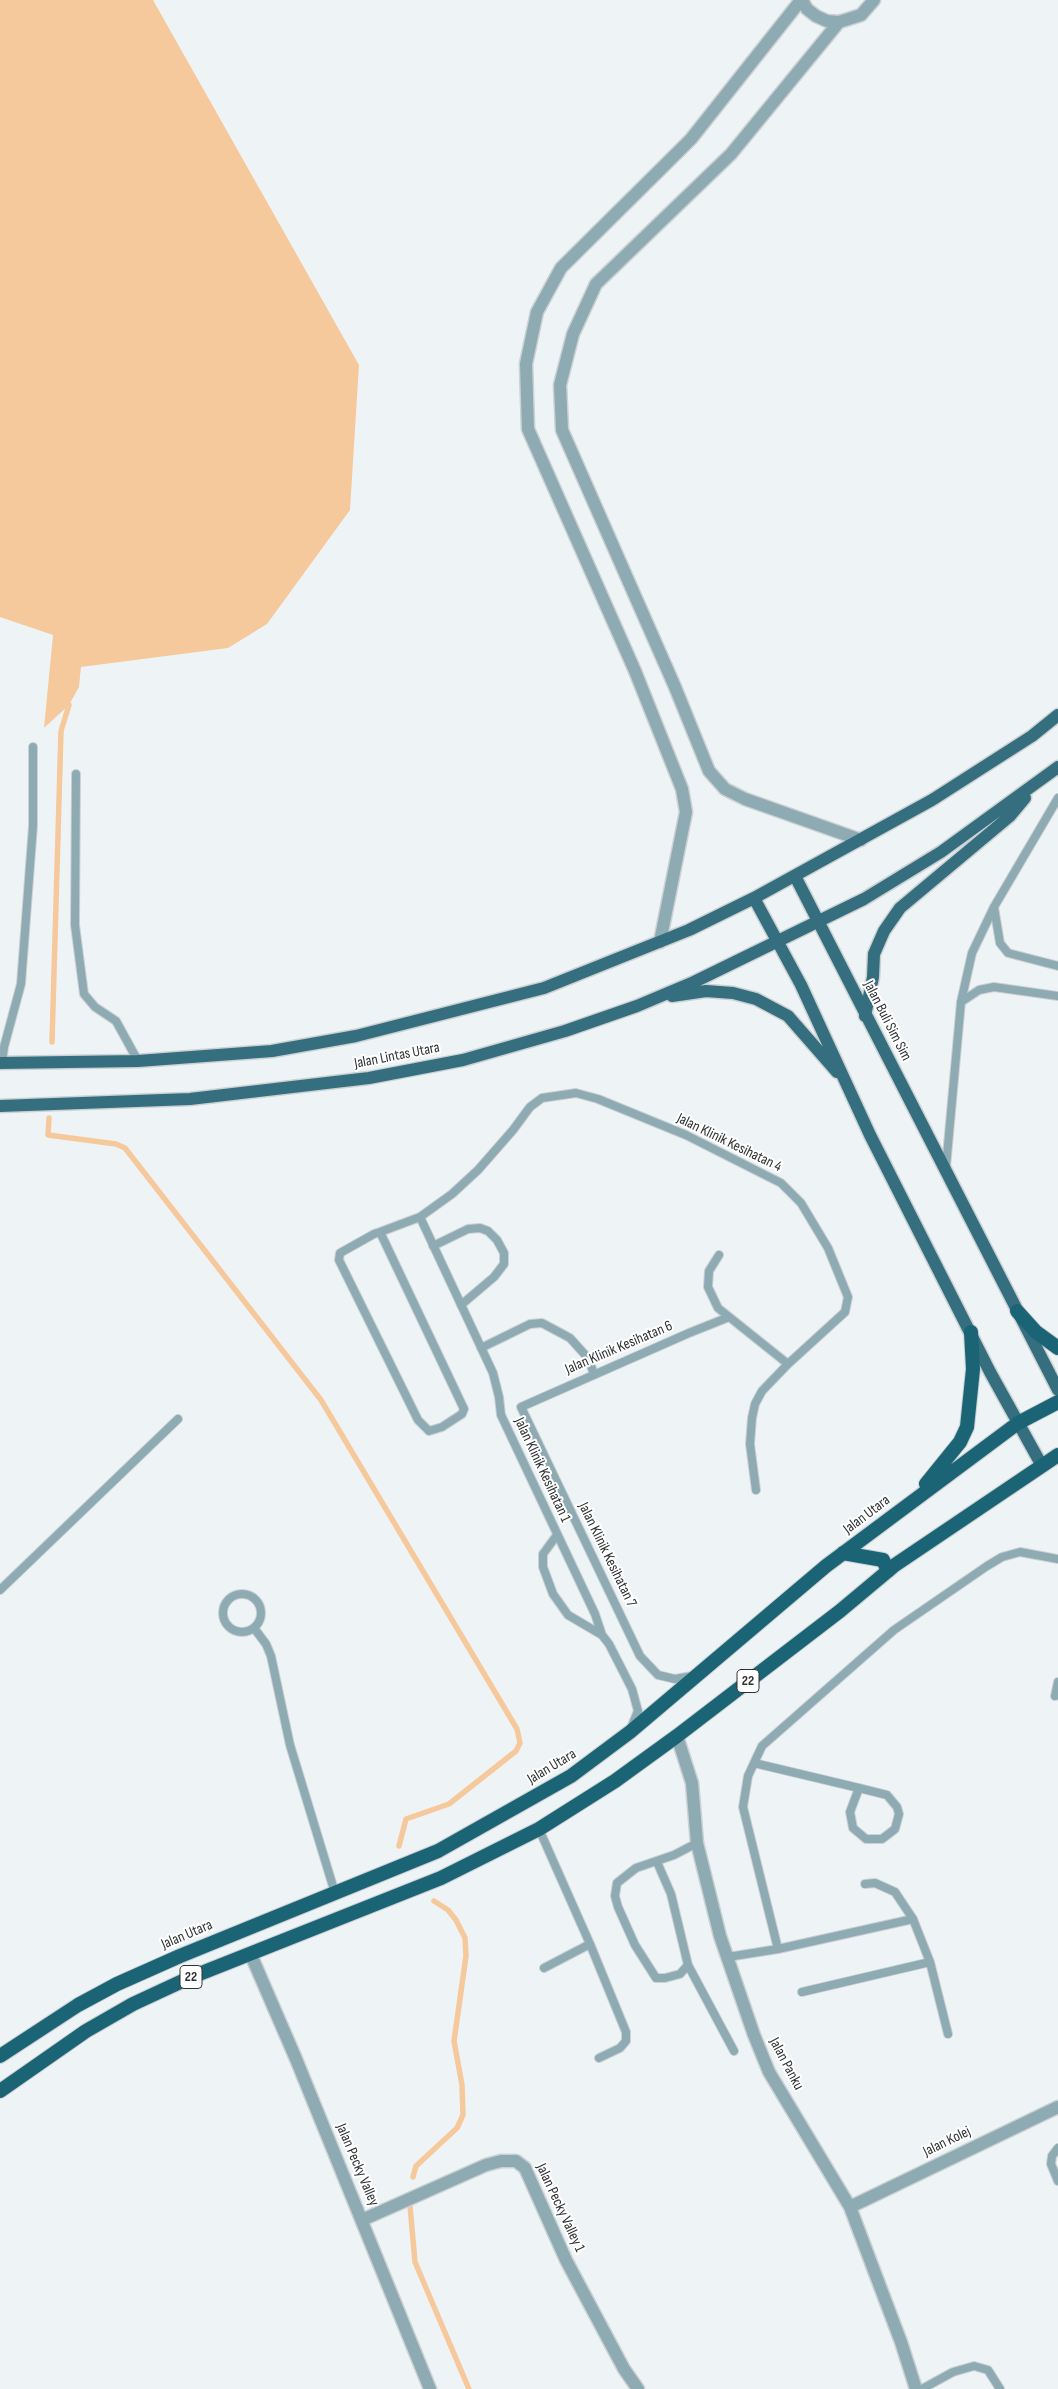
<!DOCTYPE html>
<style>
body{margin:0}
canvas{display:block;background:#eef4f6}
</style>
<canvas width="1058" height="2389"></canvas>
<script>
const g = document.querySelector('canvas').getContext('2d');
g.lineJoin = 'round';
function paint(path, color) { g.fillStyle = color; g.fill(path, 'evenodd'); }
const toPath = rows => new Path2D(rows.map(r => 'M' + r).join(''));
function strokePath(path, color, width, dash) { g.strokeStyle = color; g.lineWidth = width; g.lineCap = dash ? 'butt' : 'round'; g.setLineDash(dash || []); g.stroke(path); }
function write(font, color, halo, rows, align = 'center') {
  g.font = font + ' "Sofia Sans Condensed",sans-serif'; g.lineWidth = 4; g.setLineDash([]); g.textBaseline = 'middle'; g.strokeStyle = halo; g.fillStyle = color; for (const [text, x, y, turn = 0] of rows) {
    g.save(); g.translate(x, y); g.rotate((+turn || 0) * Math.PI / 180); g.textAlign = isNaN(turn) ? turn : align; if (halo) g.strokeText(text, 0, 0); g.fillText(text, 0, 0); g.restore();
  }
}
paint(toPath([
 [0,0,153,0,359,365,350,510,267,624,228,648,81,667,79,687,69,705,44,728,53,635,0,617]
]), '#f6c99d');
strokePath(toPath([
 [52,1042,61,731,69,705],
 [49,1118,48,1135,116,1144,125,1148,321,1400,517,1729,520,1743,516,1751,449,1804,406,1819,399,1846],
 [413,2177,416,2166,457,2128,463,2115,462,2085,454,2041,466,1956,465,1938,456,1920,448,1910,434,1901],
 [410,2206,415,2262,469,2389]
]), '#f6c99d', 5.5);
const service = toPath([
 [76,774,75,925,84,994,95,1007,116,1021,138,1061],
 [994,907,1000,943,1008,953,1058,966],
 [961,1002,979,990,994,987,1058,996],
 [2,1063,4,1047,21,984,33,826,33,747],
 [946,1167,961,1002,972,953,994,907,1058,798],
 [420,1217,493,1373,499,1397,501,1415,595,1614,602,1635,609,1644,632,1689,638,1711,631,1728],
 [380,1232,464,1409,462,1414,442,1427,429,1431,418,1420,339,1260,340,1253,374,1234,380,1232,420,1217,452,1194,478,1170,513,1130,530,1107,542,1098,576,1093,598,1099,686,1135,781,1183,801,1203,828,1248,848,1297,845,1312,788,1364,718,1308,708,1287,709,1271,719,1255],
 [433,1246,468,1229,480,1228,488,1231,497,1240,504,1253,504,1264,494,1277,461,1305],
 [481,1348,530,1324,542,1323,570,1338,588,1358,594,1374],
 [756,1490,750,1444,752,1418,755,1404,762,1391,788,1364],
 [557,1535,543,1554,543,1567,553,1594,568,1615,602,1635],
 [0,1590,178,1419],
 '223 1613a19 19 0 1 1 38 0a19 19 0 1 1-38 0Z',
 [254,1628,266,1644,271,1656,290,1745,335,1893],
 [692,1676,675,1679,658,1675,640,1656,521,1407,689,1333,729,1317],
 [1055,1696,1058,1682],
 [754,1763,859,1788],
 [859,1788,887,1795,897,1807,899,1814,895,1829,882,1839,866,1839,853,1828,850,1812,859,1788],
 [539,1829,590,1944,544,1968],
 [657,1862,671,1894,688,1965,680,1974,665,1978,656,1978,635,1945,618,1907,615,1896,617,1883,636,1868,674,1855,697,1843],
 [865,1884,875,1883,895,1892,913,1919],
 [590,1944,626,2032,626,2041,620,2048,599,2058],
 [778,1949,743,1807,748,1776,762,1746,894,1630,987,1566,1002,1557,1020,1552,1058,1559],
 [728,1957,778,1949,913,1919,930,1962,802,1992],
 [930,1962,948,2034],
 [688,1965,734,2051],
 [1058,2148,1052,2156,1051,2164,1058,2181],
 [922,2389,953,2372,974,2366,988,2370,1000,2389]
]);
const minor = toPath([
 [802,0,807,9,816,16,827,21,839,22,861,15,874,0],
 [839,22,731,154,596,284,573,334,560,385,562,430,675,687,709,771,725,789,745,799,861,840],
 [660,942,686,812,682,789,635,671,528,429,526,364,537,312,561,268,691,139,801,0],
 [677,1736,692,1783,697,1843,720,1936,754,2035,769,2072,850,2207,901,2342,916,2389],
 [251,1955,296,2059,430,2389],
 [850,2207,1058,2107],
 [362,2220,486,2165,501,2161,516,2161,525,2168,566,2260,624,2369,638,2389]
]);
const primary = toPath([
 [795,876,1058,1390],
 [754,898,801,985,870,1135,990,1372,1041,1464],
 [672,996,706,991,733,993,756,999,788,1016,837,1072],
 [865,1016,873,977,874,954,884,931,900,908,1010,816,1025,798],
 [0,1063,138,1061,272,1051,356,1036,544,988,689,930,754,898,932,800,1032,736,1058,715],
 [0,1106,190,1099,369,1078,463,1060,565,1031,637,1006,694,982,864,899,941,852,1058,767]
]);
const trunk = toPath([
 [1017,1311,1036,1332,1058,1348],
 [926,1484,960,1442,967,1427,973,1369,971,1332],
 [843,1553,883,1560,888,1571],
 [0,2056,78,2005,117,1984,180,1956,438,1851,571,1776,630,1732,826,1566,1018,1423,1058,1402],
 [0,2091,86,2031,133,2004,189,1978,441,1878,539,1829,615,1781,677,1736,840,1611,895,1565,1058,1455]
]);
strokePath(service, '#ccd1d3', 10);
strokePath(minor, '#ccd1d3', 15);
strokePath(primary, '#ccd1d3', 15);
strokePath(trunk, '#ccd1d3', 16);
strokePath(service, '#8eabb4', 8);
strokePath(minor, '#8eabb4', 12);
strokePath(primary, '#356f7f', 12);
strokePath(trunk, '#1a6476', 14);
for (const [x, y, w] of [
 [748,1681,22],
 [191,1977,22]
]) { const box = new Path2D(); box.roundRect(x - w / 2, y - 11.5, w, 23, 4); g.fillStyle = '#fff'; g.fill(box); strokePath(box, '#2f3132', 1); }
write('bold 14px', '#2f3132', null, [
 ["22",748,1681],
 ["22",191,1977]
]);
write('15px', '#2f3132', '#fff', [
 ["Jalan Buli Sim Sim",887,1021,63],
 ["Jalan Lintas Utara",397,1056,-11],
 ["Jalan Klinik Kesihatan 4",729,1143,26],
 ["Jalan Klinik Kesihatan 6",619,1348,-23],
 ["Jalan Klinik Kesihatan 1",542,1470,65],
 ["Jalan Utara",867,1515,-37],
 ["Jalan Klinik Kesihatan 7",607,1555,64],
 ["Jalan Utara",552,1767,-31],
 ["Jalan Utara",187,1935,-23],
 ["Jalan Panku",786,2064,62],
 ["Jalan Kolej",947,2142,-26],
 ["Jalan Pecky Valley",357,2165,67],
 ["Jalan Pecky Valley 1",560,2208,65]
]);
</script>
